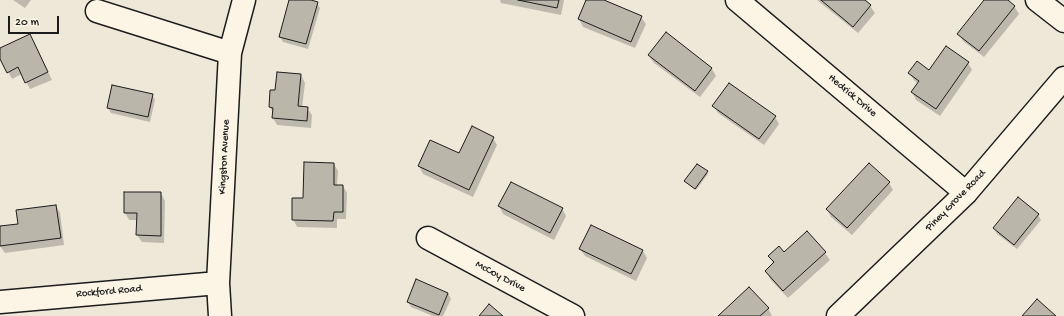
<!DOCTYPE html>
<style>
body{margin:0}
#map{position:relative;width:1064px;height:316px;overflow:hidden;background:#eee8d9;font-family:"Gochi Hand",sans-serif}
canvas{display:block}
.scale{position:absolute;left:8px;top:16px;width:51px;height:18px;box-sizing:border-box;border:2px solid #1c1c1c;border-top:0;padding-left:5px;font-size:12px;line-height:14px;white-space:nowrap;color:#1c1c1c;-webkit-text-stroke:3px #fcf5e5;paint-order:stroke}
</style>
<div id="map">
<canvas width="1064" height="316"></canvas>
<div class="scale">20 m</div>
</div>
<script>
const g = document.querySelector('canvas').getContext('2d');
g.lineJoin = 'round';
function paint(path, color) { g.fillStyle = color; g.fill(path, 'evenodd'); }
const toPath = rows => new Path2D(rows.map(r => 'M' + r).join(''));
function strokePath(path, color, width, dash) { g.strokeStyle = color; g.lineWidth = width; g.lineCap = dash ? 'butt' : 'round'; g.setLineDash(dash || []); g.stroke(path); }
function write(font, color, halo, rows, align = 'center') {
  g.font = font + ' "Gochi Hand",sans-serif'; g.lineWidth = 3; g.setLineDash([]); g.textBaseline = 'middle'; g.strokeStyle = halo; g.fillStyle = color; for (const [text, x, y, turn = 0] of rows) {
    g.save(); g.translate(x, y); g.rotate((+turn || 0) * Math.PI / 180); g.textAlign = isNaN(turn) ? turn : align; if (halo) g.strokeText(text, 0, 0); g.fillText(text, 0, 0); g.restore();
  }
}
paint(toPath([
 [13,0,31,0,25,8],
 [290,0,307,0,317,3,320,8,308,49,283,42,280,37],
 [500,0,564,0,561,15,501,3],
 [587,0,602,0,641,17,646,24,635,48,583,27,579,19],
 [817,0,863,0,870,6,875,13,858,33],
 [985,0,1006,0,1014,6,1019,14,984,57,963,41,959,34],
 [666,34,712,69,716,76,700,97,654,63,649,56],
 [34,42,52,80,30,89,22,74,12,79,0,56,0,49],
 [968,63,972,70,940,116,916,100,912,92,918,84,914,80,909,73,930,71],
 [301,75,305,83,302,108,307,108,312,115,311,128,277,125,273,118,273,113,270,107],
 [152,95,155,100,150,122,111,113,108,108],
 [714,106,775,117,779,124,764,145,718,113],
 [493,138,497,145,473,197,423,174,419,166,459,154],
 [334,164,338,171,337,186,343,186,347,193,346,219,337,219,337,228,297,227,293,219,304,199],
 [707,172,708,174,696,190,685,181],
 [889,183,893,190,852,235,831,217,827,209],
 [161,193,165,201,164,243,142,242,137,235,138,220,129,220,125,212],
 [56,206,60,213,64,245,5,253,0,246,0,227,19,224],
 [499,206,562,209,566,216,554,240,503,214],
 [1038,215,1041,220,1017,249,997,234,994,228],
 [807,233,825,253,830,260,788,298,770,279,766,271,774,264,769,256,784,254],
 [580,249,643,251,647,258,636,281,585,256],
 [448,293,451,299,443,316,433,316,411,307,408,302],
 [768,308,772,316,719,316]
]), '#0003');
const building = toPath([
 [289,0,311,0,318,2,306,44,279,37,289,0],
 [518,0,559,0,557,8,518,0],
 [586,0,604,0,642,16,631,42,578,19,586,0],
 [821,0,865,0,871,5,853,27,821,0],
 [984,0,1008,0,1015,6,979,51,957,34,984,0],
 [666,32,712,68,695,91,648,55,666,32],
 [30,34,48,72,25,83,18,67,7,73,0,59,0,48,30,34],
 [946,46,969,62,936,109,911,92,919,81,908,73,917,61,929,70,946,46],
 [277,72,301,74,298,106,308,107,307,121,272,118,273,108,269,107,270,90,275,90,277,72],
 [729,83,776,116,759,139,712,106,729,83],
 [112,85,153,94,148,117,107,108,112,85],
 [472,126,494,137,469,190,418,166,430,140,459,153,472,126],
 [304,162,334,163,334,185,343,185,343,212,334,212,333,221,292,220,292,198,303,198,304,162],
 [869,163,890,182,847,228,826,209,869,163],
 [697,164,708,171,695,189,684,181,697,164],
 [511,182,563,208,550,233,498,206,511,182],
 [124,192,161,192,161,236,136,235,137,213,124,213,124,192],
 [1018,197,1039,214,1014,245,993,228,1018,197],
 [56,205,61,238,0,246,0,226,18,224,16,210,56,205],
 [591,225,643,250,631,274,579,249,591,225],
 [807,231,826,252,783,291,765,271,774,262,768,256,779,246,784,252,807,231],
 [416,279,448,293,439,315,407,302,416,279],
 [749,287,769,308,760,316,718,316,749,287],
 [1037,299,1056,316,1022,316,1037,299],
 [489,304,503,316,479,316,489,304]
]);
paint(building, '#bab6aa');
strokePath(building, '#1c1c1c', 1);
const minor = toPath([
 [737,0,966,193],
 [1037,0,1064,21],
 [97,11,230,53],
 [428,238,573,316],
 [0,302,218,283],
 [220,316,218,283,230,53,244,0]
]);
const major = toPath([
 [838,316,966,193,1064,78]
]);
strokePath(minor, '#1c1c1c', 25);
strokePath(major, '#1c1c1c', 25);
strokePath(minor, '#fcf5e5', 22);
strokePath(major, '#fcf5e5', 22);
write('11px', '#1c1c1c', '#fcf5e5', [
 ["Hedrick Drive",852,96,40],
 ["Kingston Avenue",225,157,-87],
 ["Piney Grove Road",956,201,-46],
 ["McCoy Drive",500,277,28],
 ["Rockford Road",109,292,-5]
]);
</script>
